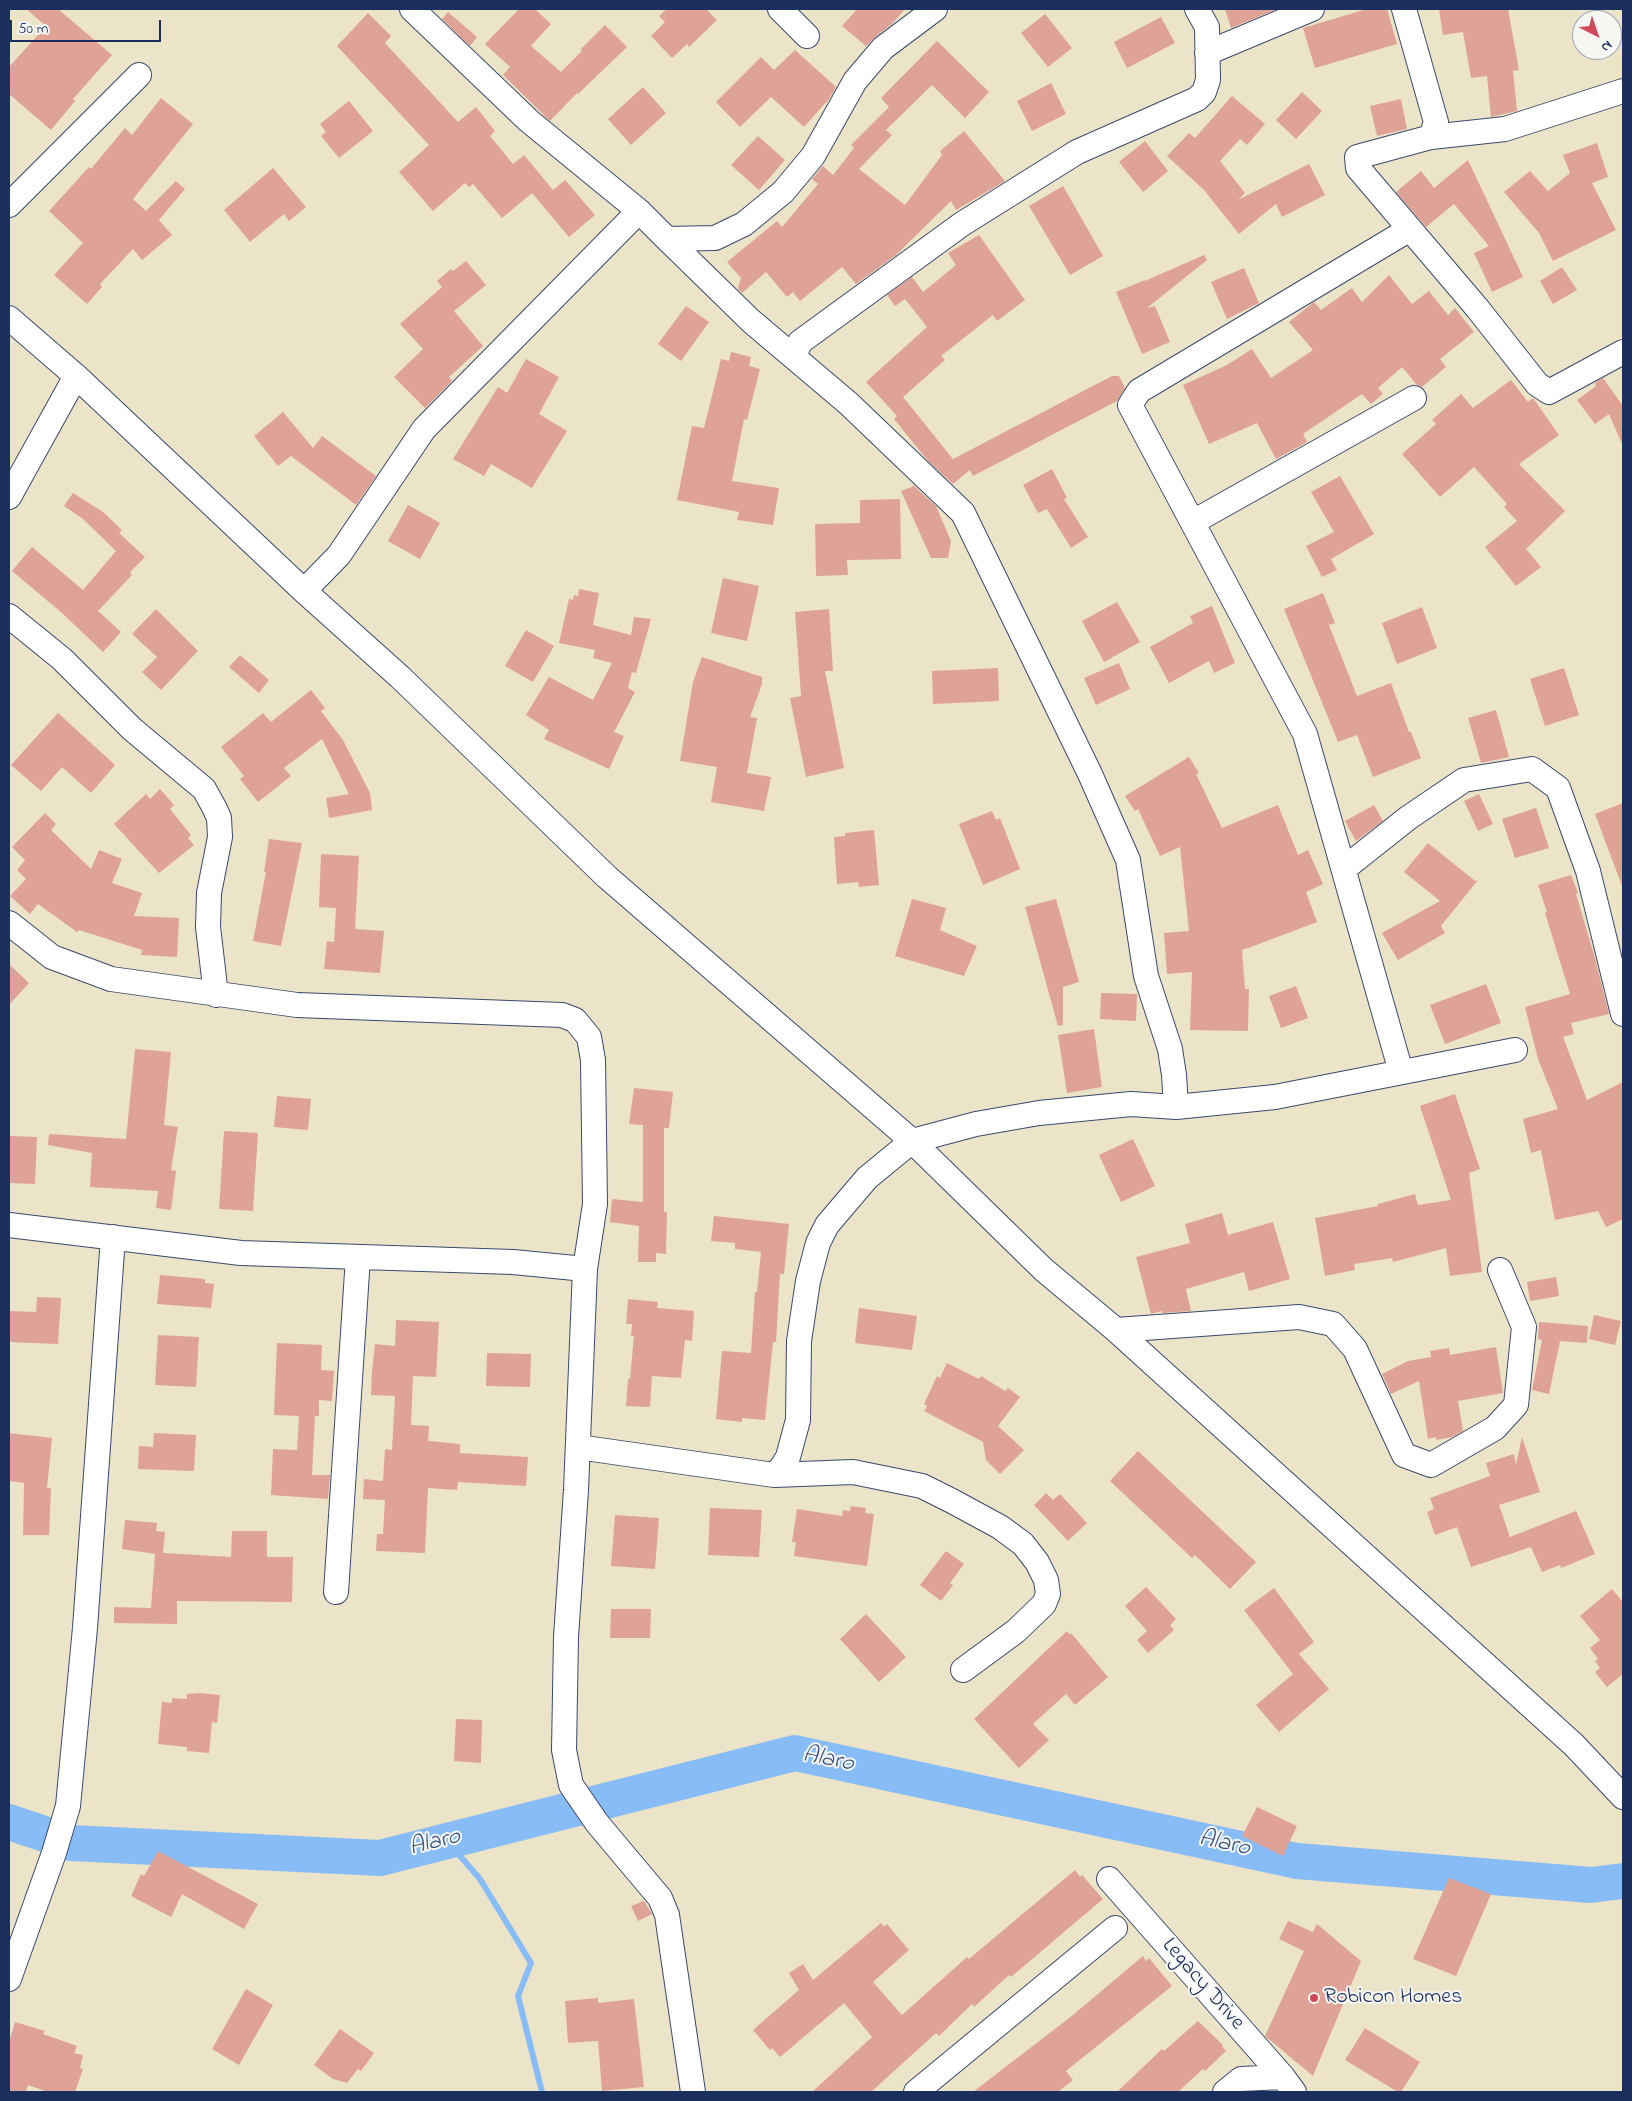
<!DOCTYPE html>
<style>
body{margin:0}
#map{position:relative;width:1632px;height:2101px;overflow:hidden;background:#ece4c8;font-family:"Indie Flower",sans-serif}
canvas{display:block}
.frame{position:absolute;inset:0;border:10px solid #1b2f5e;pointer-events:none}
.north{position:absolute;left:1572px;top:10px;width:50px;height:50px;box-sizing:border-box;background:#f6f6f2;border:1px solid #9ea6b7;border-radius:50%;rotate:139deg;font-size:14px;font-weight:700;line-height:20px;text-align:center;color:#1b2f5e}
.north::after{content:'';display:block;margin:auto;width:18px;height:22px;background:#d1495b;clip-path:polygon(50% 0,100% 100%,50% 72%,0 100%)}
.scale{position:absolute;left:10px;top:20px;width:151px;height:22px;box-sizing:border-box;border:2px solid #1b2f5e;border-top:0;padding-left:6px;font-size:15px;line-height:18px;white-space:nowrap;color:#1b2f5e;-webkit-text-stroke:4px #f6f6f2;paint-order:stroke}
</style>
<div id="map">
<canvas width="1632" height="2101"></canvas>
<div class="frame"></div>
<div class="north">N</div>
<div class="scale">50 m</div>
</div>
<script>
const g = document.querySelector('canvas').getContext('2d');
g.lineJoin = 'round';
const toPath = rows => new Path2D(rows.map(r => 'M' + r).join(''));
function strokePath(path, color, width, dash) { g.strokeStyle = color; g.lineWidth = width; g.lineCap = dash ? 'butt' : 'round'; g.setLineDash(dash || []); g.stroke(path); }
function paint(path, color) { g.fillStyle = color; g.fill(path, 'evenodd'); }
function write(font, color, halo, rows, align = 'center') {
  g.font = font + ' "Indie Flower",sans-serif'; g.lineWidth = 4; g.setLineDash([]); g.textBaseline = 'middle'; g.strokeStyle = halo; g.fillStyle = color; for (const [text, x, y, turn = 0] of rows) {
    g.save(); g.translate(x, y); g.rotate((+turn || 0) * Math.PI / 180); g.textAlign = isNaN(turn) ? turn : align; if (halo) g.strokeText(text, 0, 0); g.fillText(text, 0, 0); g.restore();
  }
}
strokePath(toPath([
 [447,1841,480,1879,531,1963,518,1996,542,2092]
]), '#87bcf6', 6);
strokePath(toPath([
 [9,1822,71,1843,380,1858,795,1753,1297,1861,1591,1885,1623,1881]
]), '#87bcf6', 36);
paint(toPath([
 [26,9,58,9,112,55,73,99,75,101,51,130,9,94,9,67,46,26],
 [519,9,535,9,551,24,531,46,561,72,582,51,580,50,605,25,627,47,578,94,577,93,550,121,503,75,510,67,485,44],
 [667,9,706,9,717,20,689,47,687,44,672,58,651,36,665,22,659,16],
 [857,9,905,9,893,23,875,37,866,46,842,26],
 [1225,9,1277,9,1231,28],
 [1367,9,1387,9,1397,44,1315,68,1303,28],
 [1439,9,1508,9,1519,70,1513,71,1517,111,1491,117,1487,76,1471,78,1463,32,1443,35],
 [448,12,477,37,470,46,442,19],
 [368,13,391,36,385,43,458,122,476,107,495,131,490,136,513,164,524,155,553,190,565,180,595,215,569,237,532,193,502,218,473,184,469,187,465,183,433,211,399,172,429,145,337,46],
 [1045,14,1072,48,1048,67,1021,33],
 [1161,17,1175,43,1127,68,1114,42],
 [937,41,989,92,965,118,932,85,886,130,892,135,859,169,905,205,942,155,940,151,964,131,1005,181,956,210,951,201,896,255,856,284,842,267,800,301,793,292,787,297,766,272,742,293,738,289,741,278,727,262,777,221,782,227,818,184,812,179,823,166,833,175,854,148,851,145,889,107,881,98],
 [795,50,836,87,829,99,804,127,771,97,740,127,716,102,761,57,774,70],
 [1051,83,1066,114,1032,131,1017,101],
 [643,87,666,113,631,145,608,119],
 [1302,92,1322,111,1296,139,1276,120],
 [1232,96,1265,124,1247,145,1240,139,1220,161,1245,193,1238,200,1309,164,1325,195,1282,217,1276,204,1239,234,1204,190,1167,156,1189,133,1195,138],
 [161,98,193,124,133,199,146,211,176,181,185,189,159,220,172,235,142,260,133,249,100,284,102,287,87,304,54,275,83,243,49,211,89,167,91,169,125,128,132,135],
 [1401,99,1407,129,1377,136,1370,106],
 [349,101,373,131,339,158,321,136,326,132,320,124],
 [758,136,785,160,759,190,731,165],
 [1145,141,1168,171,1143,192,1119,162],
 [1597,143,1608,177,1592,183,1616,230,1553,261,1539,233,1504,192,1530,171,1548,191,1570,173,1563,155],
 [1468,160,1523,277,1492,292,1474,253,1489,246,1454,204,1426,227,1396,192,1421,171,1434,188],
 [273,168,306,207,289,221,284,214,250,242,224,210],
 [1063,186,1103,256,1070,275,1029,206],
 [979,235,1025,300,997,321,993,315,941,356,945,360,903,397,953,459,1112,376,1119,376,1125,388,1117,401,973,476,970,470,953,484,928,461,894,419,897,416,866,382,927,327,905,299,895,306,887,295,912,277,923,292,956,265,948,253],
 [1204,255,1207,260,1147,308,1155,306,1170,342,1142,354,1116,292,1145,280,1145,281],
 [466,261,486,285,454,311,483,346,449,377,452,381,425,408,394,377,423,349,400,324,442,287,437,281,451,269,453,271],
 [1562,267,1577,290,1553,304,1540,281],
 [1244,268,1259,303,1227,319,1211,282],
 [1389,275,1412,304,1429,291,1448,315,1455,308,1474,332,1440,359,1446,367,1422,387,1417,385,1402,367,1378,388,1383,394,1371,404,1362,394,1303,434,1307,442,1276,459,1257,423,1209,444,1183,385,1227,365,1252,349,1271,378,1313,350,1289,322,1314,302,1321,310,1352,288,1362,302],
 [686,306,709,322,681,361,658,344],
 [731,352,751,357,749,366,760,369,747,420,744,419,732,481,779,488,773,525,737,520,739,512,677,500,692,426,704,428,721,359,729,361],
 [526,359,559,377,539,414,567,431,532,488,491,464,484,476,453,459,498,387,507,393],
 [1603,378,1623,406,1623,446,1609,414,1595,424,1577,400,1596,386,1595,383],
 [1511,380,1528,402,1533,398,1559,435,1519,464,1565,511,1526,549,1541,567,1516,586,1485,547,1517,521,1504,507,1507,504,1474,467,1440,497,1402,454,1436,424,1432,420,1461,394,1473,408],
 [283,412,313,448,322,436,376,476,356,505,291,456,278,466,254,436],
 [1052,469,1067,498,1064,499,1088,537,1071,548,1047,509,1038,513,1023,485],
 [1340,476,1374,534,1331,559,1337,570,1322,577,1306,546,1334,532,1311,492],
 [914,486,936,506,951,541,948,558,931,558,901,491],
 [73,493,103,512,122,530,119,533,145,557,130,572,132,575,98,611,121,632,103,652,62,613,12,571,32,547,83,590,116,551,83,519,64,506],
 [900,499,901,559,847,560,848,575,816,576,815,524,860,523,860,500],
 [408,505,440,523,420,559,388,541],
 [723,578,759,586,747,641,711,633],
 [579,589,599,593,593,625,631,635,634,617,651,619,636,673,632,672,628,688,635,692,614,732,624,736,609,769,544,739,549,730,526,715,549,677,593,700,612,663,593,658,595,650,559,643,569,599,573,600,574,595,578,596],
 [1323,593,1335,623,1329,625,1357,696,1391,683,1409,732,1411,732,1421,758,1373,777,1357,735,1338,742,1284,609],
 [1117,602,1140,642,1104,662,1082,621],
 [1212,606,1235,663,1214,673,1209,661,1169,683,1150,647,1193,623,1190,616],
 [1422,607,1437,648,1397,664,1382,623],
 [156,609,198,651,161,690,142,672,157,657,132,634],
 [829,609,833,671,825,671,844,768,806,777,790,698,801,696,795,612],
 [526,630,554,646,533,682,505,666],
 [240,655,269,680,259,693,229,667],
 [702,657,762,677,762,684,750,717,757,718,747,773,771,777,764,811,711,802,717,767,680,761,693,682],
 [1119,663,1130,689,1096,705,1084,678],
 [998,668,999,701,933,704,932,671],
 [1564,668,1579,715,1545,726,1530,679],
 [311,690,325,708,321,711,343,740,370,793,372,810,329,818,326,798,349,794,322,739,284,768,291,776,258,802,240,779,244,776,221,747,263,713,271,722],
 [1496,710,1509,757,1481,763,1468,718],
 [58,713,115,765,91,793,62,767,41,791,11,765],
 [1189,757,1199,773,1196,774,1222,828,1278,805,1298,855,1308,850,1323,884,1306,892,1317,922,1251,947,1251,945,1251,947,1242,950,1245,989,1249,989,1248,1031,1190,1030,1192,972,1167,974,1164,933,1189,931,1180,847,1160,856,1138,809,1135,811,1125,796],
 [160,789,174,805,170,809,191,835,188,838,194,845,159,873,114,824,146,794,150,799],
 [1479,794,1493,824,1478,831,1464,801],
 [1623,803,1623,886,1622,886,1595,814],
 [1374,805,1383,821,1356,841,1345,821],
 [1536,808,1549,848,1515,858,1502,819],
 [992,811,996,820,1000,818,1020,869,983,885,959,824],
 [45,813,56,824,51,830,91,869,99,850,122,859,112,883,142,893,134,916,179,918,177,957,141,955,142,950,79,930,77,932,38,904,30,914,10,896,26,879,17,870,25,860,12,847],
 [874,830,879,885,859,887,858,882,837,884,834,837,845,836,845,833],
 [269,839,302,843,281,946,253,941,266,872,264,872],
 [1428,843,1475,881,1478,880,1441,926,1445,933,1398,960,1382,933,1440,901,1404,872],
 [321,854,359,856,355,929,384,931,380,973,324,969,327,941,334,942,336,908,319,907],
 [1571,875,1578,893,1576,894,1595,958,1609,1014,1571,1023,1574,1034,1563,1037,1587,1100,1623,1082,1623,1219,1606,1227,1598,1211,1555,1220,1541,1150,1531,1153,1523,1119,1558,1109,1538,1059,1525,1007,1570,994,1545,913,1547,912,1538,885],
 [912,899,946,908,940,930,977,946,964,976,895,956],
 [1056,899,1079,982,1063,987,1063,1025,1058,1026,1025,907],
 [9,964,29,983,9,1005],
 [1486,984,1501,1023,1445,1044,1430,1005],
 [1296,986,1308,1018,1281,1028,1269,996],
 [1101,993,1137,994,1136,1021,1100,1019],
 [1094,1029,1102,1087,1067,1093,1058,1035],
 [135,1049,171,1052,164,1125,178,1127,171,1170,176,1171,171,1210,156,1208,158,1191,90,1187,92,1153,48,1145,49,1134,126,1139],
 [634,1088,673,1092,669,1128,664,1128,664,1212,667,1212,666,1254,656,1253,656,1262,638,1262,639,1226,610,1222,612,1199,643,1202,643,1125,629,1124],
 [1455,1094,1480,1169,1469,1173,1482,1272,1450,1276,1446,1248,1393,1262,1392,1258,1354,1264,1355,1270,1325,1276,1315,1218,1378,1206,1378,1204,1415,1194,1418,1205,1451,1200,1420,1106],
 [277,1096,311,1099,308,1130,274,1127],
 [224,1131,258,1133,253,1211,219,1209],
 [9,1136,37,1137,35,1184,9,1183],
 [1133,1139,1155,1186,1121,1202,1099,1155],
 [1222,1213,1228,1235,1273,1222,1290,1279,1249,1291,1244,1272,1186,1289,1191,1311,1162,1313,1162,1311,1151,1314,1136,1257,1190,1243,1185,1224],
 [714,1216,789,1224,784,1274,780,1274,776,1342,773,1342,765,1420,742,1418,742,1422,716,1419,722,1351,751,1353,755,1292,757,1292,761,1252,735,1249,735,1243,711,1241],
 [160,1275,205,1279,205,1283,214,1284,211,1308,157,1304],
 [1556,1277,1559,1296,1530,1301,1527,1282],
 [37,1297,61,1298,58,1344,9,1342,9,1311,36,1312],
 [628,1299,658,1302,657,1308,694,1311,692,1341,685,1340,681,1378,652,1376,650,1407,626,1406,628,1379,630,1379,634,1336,631,1336,632,1324,626,1324],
 [859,1308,917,1316,912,1350,855,1343],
 [1594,1315,1621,1321,1615,1345,1589,1339],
 [396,1320,439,1322,436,1377,413,1376,411,1425,429,1426,428,1441,460,1444,460,1453,528,1457,526,1486,458,1482,457,1490,428,1488,425,1553,376,1551,377,1534,383,1534,385,1500,363,1499,364,1479,383,1481,385,1449,392,1450,395,1396,371,1395,372,1371,375,1344,395,1346],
 [1539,1322,1588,1326,1587,1343,1560,1341,1549,1394,1532,1390,1542,1340,1538,1339],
 [158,1335,199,1337,196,1387,155,1385],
 [277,1343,322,1345,321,1370,334,1371,332,1401,319,1400,319,1416,315,1416,312,1475,330,1475,328,1499,271,1495,273,1449,297,1450,299,1416,274,1415],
 [1496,1347,1503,1393,1458,1401,1463,1431,1452,1437,1436,1440,1436,1437,1428,1439,1419,1381,1391,1394,1382,1374,1408,1361,1431,1357,1430,1351,1449,1348,1450,1355],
 [487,1353,531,1354,530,1387,486,1386],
 [947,1363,979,1379,981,1376,1005,1391,1008,1388,1020,1397,998,1426,1024,1450,1000,1474,986,1460,983,1442,924,1411,927,1406,924,1404,937,1376,940,1378],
 [9,1433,52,1438,47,1488,51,1488,49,1535,23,1535,24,1483,9,1481],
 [154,1433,196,1435,194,1471,138,1469,139,1446,153,1447],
 [1522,1437,1540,1492,1499,1505,1510,1537,1576,1511,1595,1554,1561,1568,1560,1565,1542,1572,1531,1547,1471,1567,1457,1527,1435,1535,1427,1512,1434,1509,1430,1498,1490,1476,1486,1463,1514,1454,1516,1465],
 [1138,1451,1256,1562,1230,1589,1195,1555,1192,1558,1110,1481],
 [1046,1493,1053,1500,1060,1494,1087,1523,1068,1541,1034,1505],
 [851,1506,866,1508,865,1513,874,1514,867,1566,794,1556,796,1542,792,1542,797,1509,842,1516,843,1510,850,1511],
 [710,1508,762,1510,759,1557,708,1555],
 [615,1515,659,1518,655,1569,611,1566],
 [125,1520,157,1523,156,1531,165,1532,163,1553,231,1557,232,1531,267,1531,267,1557,293,1557,292,1602,177,1601,177,1624,114,1623,114,1607,151,1608,155,1554,122,1549],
 [946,1551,964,1564,950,1583,953,1585,941,1601,920,1585],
 [1146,1587,1176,1619,1170,1625,1174,1630,1148,1653,1137,1640,1147,1631,1125,1606],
 [1274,1588,1314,1642,1299,1654,1329,1689,1279,1732,1256,1705,1293,1674,1244,1610],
 [1612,1589,1623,1602,1623,1674,1607,1687,1595,1672,1600,1668,1595,1661,1598,1659,1590,1648,1600,1640,1580,1616],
 [611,1609,651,1609,650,1638,610,1638],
 [866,1614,906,1657,879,1682,840,1639],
 [1067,1631,1070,1635,1071,1633,1108,1677,1075,1705,1066,1694,1033,1724,1049,1740,1019,1768,974,1719],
 [199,1693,220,1695,217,1723,212,1722,209,1753,187,1751,187,1747,158,1744,162,1702,172,1703,172,1698,187,1699,187,1694],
 [456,1719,482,1720,481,1763,454,1761],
 [1257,1807,1297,1826,1283,1856,1242,1836],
 [158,1851,258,1904,244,1929,182,1894,171,1917,131,1896,141,1874,144,1876],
 [1075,1870,1080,1877,1082,1875,1103,1899,1011,1977,1009,1975,974,2007,972,2004,939,2036,936,2033,871,2092,812,2092,872,2037,844,2003,780,2057,772,2048,770,2050,753,2030,799,1990,789,1973,803,1964,813,1980,881,1923,884,1927,887,1924,909,1950,873,1982,902,2015,967,1957,969,1959],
 [1449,1878,1491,1894,1456,1976,1413,1959],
 [644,1901,652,1914,638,1921,631,1906],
 [1288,1921,1313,1932,1317,1924,1361,1961,1313,2076,1265,2036,1304,1951,1279,1939],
 [1143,1956,1146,1961,1149,1958,1172,1986,1066,2071,1073,2080,1058,2092,973,2092,1073,2015],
 [246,1989,273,2005,239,2065,212,2049],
 [598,1998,598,2003,634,1999,644,2087,602,2091,598,2041,568,2043,565,2001],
 [1198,2021,1223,2045,1222,2046,1226,2051,1205,2071,1203,2069,1178,2092,1117,2092,1162,2049,1164,2051],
 [15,2022,45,2031,43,2034,77,2046,74,2053,83,2055,80,2068,83,2069,75,2092,48,2092,28,2085,26,2092,9,2092,9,2042],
 [1365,2028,1420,2062,1401,2092,1398,2092,1345,2060],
 [340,2029,374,2053,361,2071,358,2069,347,2083,333,2079,314,2065]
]), '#dfa297');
const street = toPath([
 [412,9,529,121,639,211,667,239,715,238,744,224,783,192,813,156,855,81,883,48,935,9],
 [780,9,807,36],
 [1404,9,1436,122,1431,137,1357,157,1358,168,1478,309,1537,384,1549,392,1623,352],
 [1207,53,1312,9],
 [1431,137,1505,129,1623,91],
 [9,205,139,75],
 [667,239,751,321,848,403,963,513,1090,774,1128,860,1146,976,1170,1049,1174,1075,1176,1107],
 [9,318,76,376,304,591,400,677,607,877,912,1141,1044,1270,1116,1330,1574,1745,1623,1797],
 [794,357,800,342,962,224,1077,152,1197,99,1204,92,1208,80,1207,27,1197,9],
 [9,497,76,376],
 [1193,522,1414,398],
 [304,591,339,555,424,429,639,211],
 [9,616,62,659,132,729,204,789,214,807,219,818,220,837,209,893,208,927,216,995],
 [1345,868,1408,818,1464,780,1532,769,1558,788,1588,871,1623,1014],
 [9,923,52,957,111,979,297,1005,562,1015,575,1020,589,1037,593,1060,595,1204,585,1269,576,1490,566,1637,564,1750,571,1785,597,1823,660,1898,667,1915,693,2092],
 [1401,1072,1305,734,1130,405,1139,391,1410,229],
 [9,1225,241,1253,513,1262,585,1269],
 [1116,1330,1299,1317,1333,1324,1355,1349,1404,1455,1431,1465,1495,1428,1516,1405,1524,1327,1500,1270],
 [578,1447,774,1475,853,1472,922,1486,952,1501,1000,1527,1023,1544,1037,1562,1046,1580,1048,1594,1044,1604,1016,1631,963,1670],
 [774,1475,782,1467,788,1457,798,1420,799,1341,808,1281,818,1243,827,1225,867,1178,912,1141,976,1124,1039,1113,1131,1104,1176,1107,1275,1097,1515,1050],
 [336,1592,358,1257],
 [1109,1879,1283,2077,1294,2092],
 [9,1979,54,1853,68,1806,85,1628,113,1237],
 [916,2092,1115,1928],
 [1225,2092,1241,2079,1283,2077]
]);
strokePath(street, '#3a4a6e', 26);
strokePath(street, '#fff', 24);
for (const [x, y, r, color] of [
 [1314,1998,5,"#d1495b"]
]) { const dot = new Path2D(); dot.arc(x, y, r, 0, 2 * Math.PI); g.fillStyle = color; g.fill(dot); strokePath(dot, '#f6f6f2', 2); }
write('22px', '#1b2f5e', '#f6f6f2', [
 ["Legacy Drive",1202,1985,49]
]);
write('22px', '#1b2f5e', '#f6f6f2', [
 ["Robicon Homes",1324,1998]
], 'left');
write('italic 24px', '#365284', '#f6f6f2', [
 ["Alaro",828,1761,11],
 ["Alaro",435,1844,-14],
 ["Alaro",1224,1845,12]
]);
</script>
